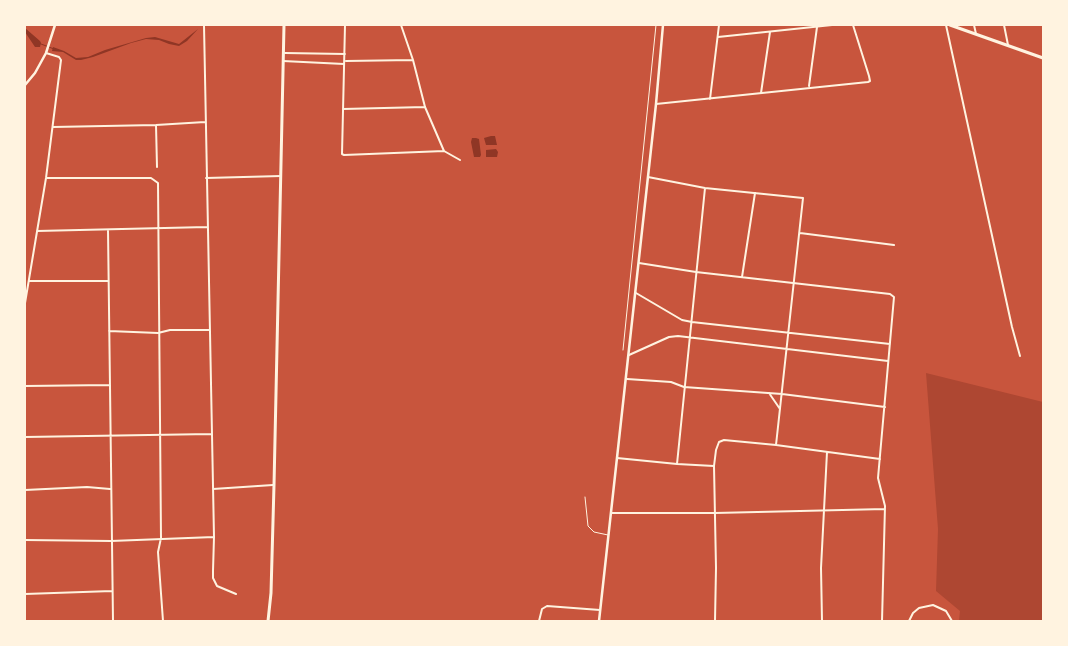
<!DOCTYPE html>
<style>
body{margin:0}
#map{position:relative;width:1068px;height:646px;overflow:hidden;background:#c8553d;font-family:"Libre Baskerville",serif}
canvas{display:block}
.frame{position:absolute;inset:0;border:26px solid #fff3e0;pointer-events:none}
</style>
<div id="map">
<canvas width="1068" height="646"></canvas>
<div class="frame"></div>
</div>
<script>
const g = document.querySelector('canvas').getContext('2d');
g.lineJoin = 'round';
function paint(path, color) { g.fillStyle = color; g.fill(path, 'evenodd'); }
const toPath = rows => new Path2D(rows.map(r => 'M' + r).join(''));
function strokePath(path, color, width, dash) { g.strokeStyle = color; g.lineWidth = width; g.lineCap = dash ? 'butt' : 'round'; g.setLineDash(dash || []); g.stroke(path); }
paint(toPath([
 [926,373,1043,402,1043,621,959,621,960,611,936,591,938,529]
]), '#ae4732');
paint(toPath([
 [25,28,40,41,41,43,40,47,35,47,25,32],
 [198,29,187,41,179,46,169,44,159,40,146,39,131,43,93,57,81,60,76,60,63,52,52,51,53,47,64,51,76,58,88,57,105,50,146,38,155,37,179,44],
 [491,136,495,136,497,145,486,145,484,138],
 [472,138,476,138,479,139,481,155,480,157,474,157,471,142],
 [496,149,498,152,497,157,486,157,486,150]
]), '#8f3625');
strokePath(toPath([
 [41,44,54,49]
]), '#8f3625', 1);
strokePath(toPath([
 [623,350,656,25]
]), '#fff3e0', 1);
strokePath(toPath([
 [585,497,588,526,594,532,608,535]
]), '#fff3e0', 1);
strokePath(toPath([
 [204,25,214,537,213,571,213,578,217,586,236,594],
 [345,25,342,154,344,155,444,151],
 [401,25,413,60,425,107,444,151,460,160],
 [946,25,1012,327,1020,356],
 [974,25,976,34],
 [1004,25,1008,45],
 [718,37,832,25],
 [285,53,345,54],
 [283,61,344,64],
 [346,61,413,60],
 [809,86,817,27],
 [761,93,770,32],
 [710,99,719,25],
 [656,104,868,82,870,81,869,76,853,25],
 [343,109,425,107],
 [156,125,157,167],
 [53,127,156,125,205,122],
 [648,177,705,188,803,198,776,445],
 [46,178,151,178,158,183,161,538,158,552,163,621],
 [206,178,281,176],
 [108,230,113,621],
 [37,231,207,227],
 [800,233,894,245],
 [639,263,696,272,890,294,894,297,878,478,885,506,882,621],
 [742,277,755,193],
 [29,281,108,281],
 [636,293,682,320,692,322,890,344],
 [25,303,46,178,61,60,59,57,46,53],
 [109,331,158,333,170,330,209,330],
 [629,355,669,337,678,336,888,361],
 [627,379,671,382,684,387,782,394,885,407],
 [25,386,110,385],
 [769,393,780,409],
 [25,437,211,434],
 [617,458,677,464,714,466],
 [677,464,705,188],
 [213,489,273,485],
 [25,490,87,487,110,489],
 [611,513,715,513,885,509],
 [25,540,111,541,214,537],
 [25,594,112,591],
 [539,621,542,609,547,606,600,610],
 [715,621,716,568,714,466,716,450,719,442,724,440,776,445,880,459],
 [822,621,821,568,827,452],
 [909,621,913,613,919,608,933,605,946,611,952,621]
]), '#fff3e0', 2);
strokePath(toPath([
 [25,85,35,73,46,53,55,25],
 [599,621,656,104,663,25]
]), '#fff3e0', 2.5);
strokePath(toPath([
 [950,25,1043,58]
]), '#fff3e0', 3);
strokePath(toPath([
 [268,621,271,593,274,485,284,25]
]), '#fff3e0', 3);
</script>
